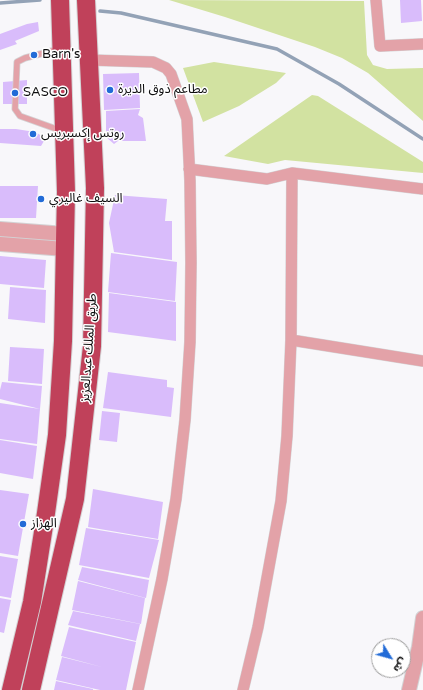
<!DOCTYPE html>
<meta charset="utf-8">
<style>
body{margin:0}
#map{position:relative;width:423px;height:690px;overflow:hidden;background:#f8f7fa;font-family:"Varela Round","Noto Sans Arabic",sans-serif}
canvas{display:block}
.north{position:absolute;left:371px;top:638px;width:40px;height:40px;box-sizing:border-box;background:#fff;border:1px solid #9f9f9f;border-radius:50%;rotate:127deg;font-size:11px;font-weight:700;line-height:16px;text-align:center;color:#0e0e0f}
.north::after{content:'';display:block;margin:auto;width:14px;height:18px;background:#226bd7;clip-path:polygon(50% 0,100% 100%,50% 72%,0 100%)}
</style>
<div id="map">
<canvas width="423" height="690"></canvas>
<div class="north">ش</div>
</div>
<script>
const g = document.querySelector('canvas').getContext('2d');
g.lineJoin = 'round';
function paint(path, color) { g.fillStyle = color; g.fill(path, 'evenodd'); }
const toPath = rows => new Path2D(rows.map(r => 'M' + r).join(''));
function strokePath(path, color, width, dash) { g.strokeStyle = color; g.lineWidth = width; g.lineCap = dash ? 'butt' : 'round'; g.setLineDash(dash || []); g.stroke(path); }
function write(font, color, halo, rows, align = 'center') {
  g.font = font + ' "Varela Round","Noto Sans Arabic",sans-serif'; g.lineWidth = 3; g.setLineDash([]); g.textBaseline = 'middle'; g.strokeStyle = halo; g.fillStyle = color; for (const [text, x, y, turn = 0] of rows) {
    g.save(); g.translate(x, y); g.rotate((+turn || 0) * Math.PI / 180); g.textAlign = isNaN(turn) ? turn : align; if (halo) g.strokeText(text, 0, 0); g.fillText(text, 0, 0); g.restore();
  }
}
paint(toPath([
 [169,0,364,1,367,55,373,65,387,69,423,68,423,121,368,73,342,58,315,47,225,17],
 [214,62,286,73,276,83,239,106,203,122,183,68],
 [312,95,318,96,423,162,423,173,285,160,268,164,224,156]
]), '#d2e2a1');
strokePath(toPath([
 [0,3,40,0],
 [100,11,121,13,277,49,339,84,423,139]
]), '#93a2b6', 3.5);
paint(toPath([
 [400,0,421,0,422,21,401,23],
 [38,22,39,31,15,41,17,44,0,50,0,34,27,24],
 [139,73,140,108,104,110,103,74],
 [27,80,27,104,3,104,3,82],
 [140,109,138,115,143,118,146,141,118,141,114,144,106,137,106,111],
 [0,129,16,129,35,132,42,136,44,141,41,146,0,143],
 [0,186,38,186,36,218,0,218],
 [115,195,167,199,165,221,172,221,172,260,114,252,109,223],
 [111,253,177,262,175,301,108,292],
 [0,256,46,260,44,288,0,284],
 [10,287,46,290,45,323,8,319],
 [109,293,176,302,176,341,108,332],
 [10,347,44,349,42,384,8,381],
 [108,372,167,380,167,387,174,388,171,417,103,408],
 [2,382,42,386,40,409,0,399,0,390],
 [0,403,40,409,37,444,0,439],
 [102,411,120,413,117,442,99,440],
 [0,440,37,446,33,479,0,473],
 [93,489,163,502,158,539,88,527],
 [0,490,29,494,18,556,0,553],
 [86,528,159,540,149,578,79,565],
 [0,556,18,559,11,598,0,596],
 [82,567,149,580,146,598,78,580],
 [78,581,145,598,141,624,72,610],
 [0,598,11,600,4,633,0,632],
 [73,611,140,624,136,641,68,625],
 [69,627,136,642,126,690,100,690,56,680,62,657,102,667,61,656],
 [56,681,93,689,93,690,54,690]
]), '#d9bcfb');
const service = toPath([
 [59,49,25,58,17,62,15,109,20,116,62,131]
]);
const minor = toPath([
 [376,0,380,46,423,44],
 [89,60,153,62,166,68,171,74,187,119,190,181,191,263,190,342,185,420,176,499,162,579,138,690],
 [189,169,267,179,292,173,423,189],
 [291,340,423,361],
 [243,690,258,627,281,501,287,436,291,340,292,173]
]);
const tertiary = toPath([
 [0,229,65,234],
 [0,244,65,249],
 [409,690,419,647,423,618]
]);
const trunk = toPath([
 [11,690,32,602,46,513,57,435,63,341,66,192,60,0],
 [31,690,75,499,92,346,95,188,86,0]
]);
strokePath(service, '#d3d2d4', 7);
strokePath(minor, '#d3d2d4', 12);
strokePath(tertiary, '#d3d2d4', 16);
strokePath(trunk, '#d3d2d4', 20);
strokePath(service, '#e3a2a8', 5.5);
strokePath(minor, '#e3a2a8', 11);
strokePath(tertiary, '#e3a2a8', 14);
strokePath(trunk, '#c0415a', 18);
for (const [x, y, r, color] of [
 [34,55,4,"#226bd7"],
 [110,90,4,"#226bd7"],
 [15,93,4,"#226bd7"],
 [33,134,4,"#226bd7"],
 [41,199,4,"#226bd7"],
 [23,524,4,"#226bd7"]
]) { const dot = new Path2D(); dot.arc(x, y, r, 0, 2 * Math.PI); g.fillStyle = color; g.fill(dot); strokePath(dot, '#fff', 1.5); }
write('13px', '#0e0e0f', '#fff', [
 ["Barn's",42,55],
 ["مطاعم ذوق الديرة",118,90],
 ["SASCO",23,93],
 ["روتس إكسبريس",41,134],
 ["السيف غاليري",49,199],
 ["الهزاز",31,524]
], 'left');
write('13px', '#0e0e0f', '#fff', [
 ["طريق الملك عبدالعزيز",89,348,-86]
]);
</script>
